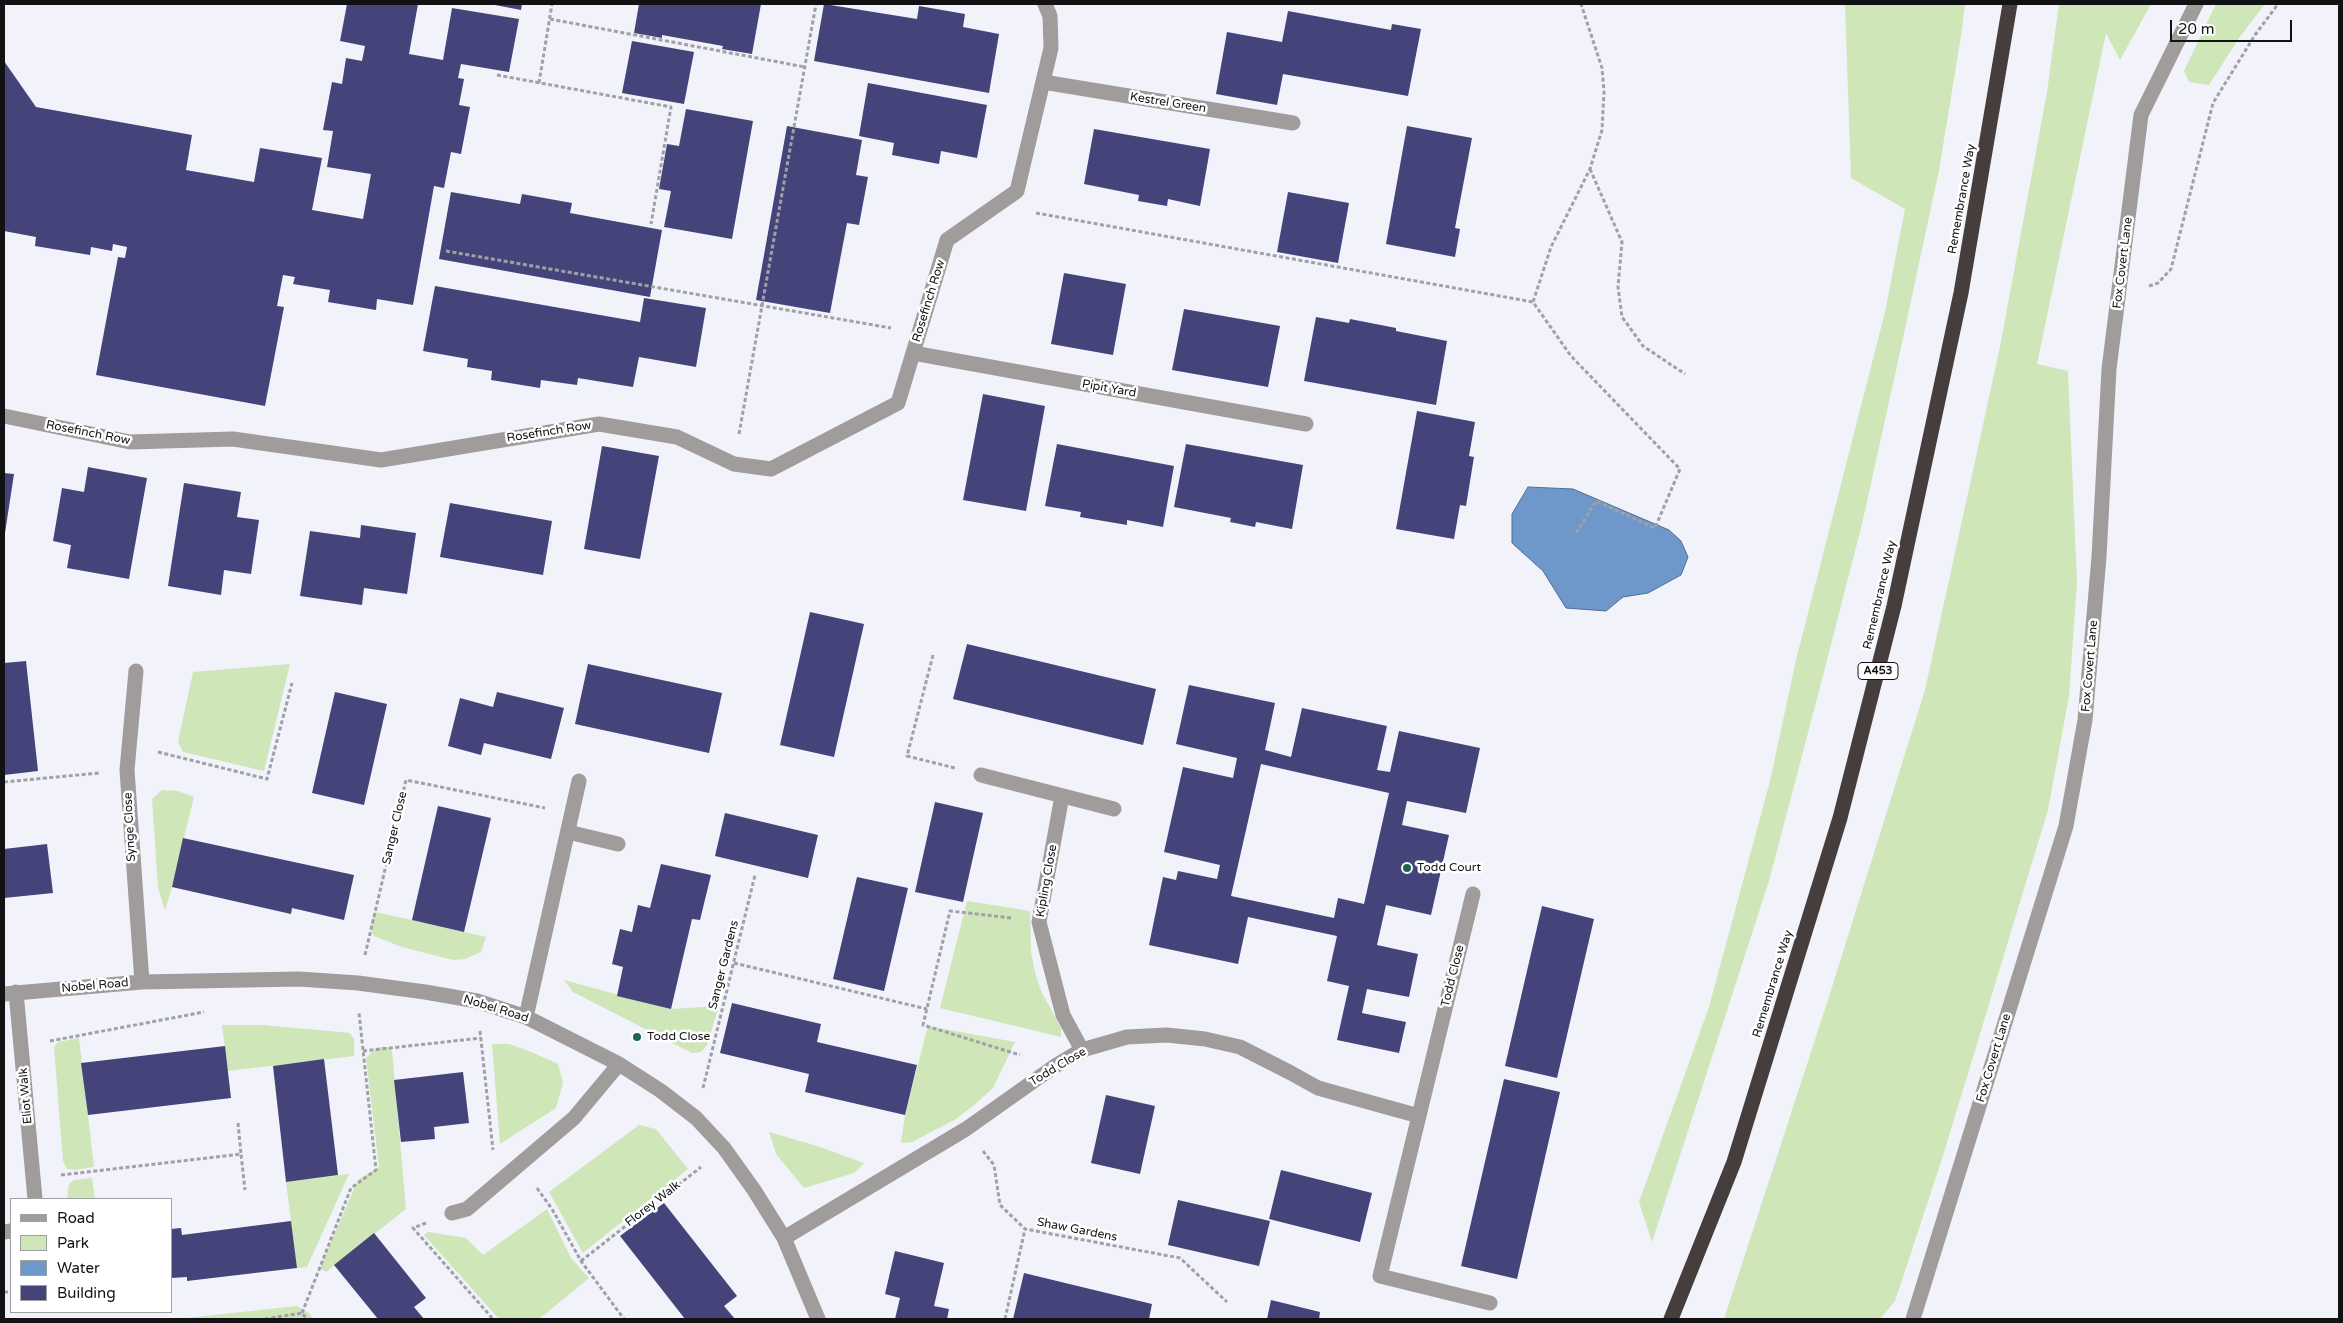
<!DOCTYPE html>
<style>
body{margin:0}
#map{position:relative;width:2343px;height:1323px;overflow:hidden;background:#f1f2fa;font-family:"Varela Round",sans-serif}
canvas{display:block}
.frame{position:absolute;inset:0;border:5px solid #121215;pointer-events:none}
.legend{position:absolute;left:10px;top:1198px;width:162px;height:115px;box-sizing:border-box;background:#fff;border:1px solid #a0a0a1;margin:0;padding:6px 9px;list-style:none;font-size:15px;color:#121215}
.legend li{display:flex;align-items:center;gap:10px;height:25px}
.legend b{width:25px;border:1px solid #a0a0a1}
.scale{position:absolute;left:2170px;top:20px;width:122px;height:22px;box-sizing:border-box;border:2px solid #121215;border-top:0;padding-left:6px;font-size:15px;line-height:18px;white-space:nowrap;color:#121215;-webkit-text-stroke:4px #fff;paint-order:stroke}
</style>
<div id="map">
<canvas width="2343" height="1323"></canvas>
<div class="frame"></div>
<ul class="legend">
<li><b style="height:6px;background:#a09c9c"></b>Road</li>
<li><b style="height:14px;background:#cfe6b8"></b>Park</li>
<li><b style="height:14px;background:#6e97ca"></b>Water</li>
<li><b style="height:14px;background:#44447a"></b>Building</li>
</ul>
<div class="scale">20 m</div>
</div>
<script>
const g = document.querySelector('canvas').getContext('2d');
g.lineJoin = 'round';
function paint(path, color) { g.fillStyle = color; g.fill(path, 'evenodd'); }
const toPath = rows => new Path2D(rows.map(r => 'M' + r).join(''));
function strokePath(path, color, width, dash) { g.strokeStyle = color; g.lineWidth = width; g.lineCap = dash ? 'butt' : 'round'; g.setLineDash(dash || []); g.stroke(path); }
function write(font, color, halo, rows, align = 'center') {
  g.font = font + ' "Varela Round",sans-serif'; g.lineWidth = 5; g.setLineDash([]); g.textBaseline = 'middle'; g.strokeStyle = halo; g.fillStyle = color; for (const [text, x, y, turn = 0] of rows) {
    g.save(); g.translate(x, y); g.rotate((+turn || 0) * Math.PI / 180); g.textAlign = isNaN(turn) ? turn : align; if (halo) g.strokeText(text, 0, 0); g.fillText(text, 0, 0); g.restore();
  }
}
paint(toPath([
 [1845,4,1965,4,1961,36,1939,170,1900,352,1862,524,1819,691,1769,881,1652,1242,1639,1202,1709,1007,1770,781,1796,660,1885,312,1905,209,1851,178],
 [2059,4,2151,4,2120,60,2106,33,2037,364,2068,371,2077,583,2069,696,2048,810,1942,1159,1895,1301,1880,1319,1724,1319,1827,1003,1925,690,2000,347,2047,92],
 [2216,4,2265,4,2239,38,2209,85,2189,82,2184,71],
 [290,664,264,771,183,752,178,742,193,672],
 [162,790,178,791,194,797,172,887,165,910,158,888,152,799],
 [967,901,1030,911,1031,952,1035,972,1041,991,1061,1028,1061,1037,940,1008],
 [375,912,412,920,486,937,481,952,465,959,453,960,402,947,374,936,370,927],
 [564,980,671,1009,719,1006,707,1045,701,1052,692,1053,573,992],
 [222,1025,263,1025,350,1033,354,1039,354,1056,228,1071],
 [928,1026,1015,1042,993,1088,974,1105,956,1119,912,1142,901,1143,905,1115],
 [79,1038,94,1167,75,1170,67,1169,63,1161,54,1047,58,1042],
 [492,1044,509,1044,529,1051,558,1064,563,1083,556,1108,500,1144],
 [382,1047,388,1047,392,1051,406,1209,326,1272,320,1268,358,1180,379,1167,366,1058,376,1048],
 [639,1125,656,1129,688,1169,583,1253,549,1192],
 [769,1132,817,1146,864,1163,854,1173,804,1188,776,1154],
 [349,1174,307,1267,297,1268,286,1182],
 [92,1178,95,1199,67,1199,69,1184,74,1180],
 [547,1209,571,1258,589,1278,539,1319,499,1319,424,1235,428,1232,466,1238,483,1255],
 [297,1306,309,1313,313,1319,177,1319]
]), '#cfe6b8');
const water = toPath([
 [1528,487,1573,489,1669,530,1681,541,1688,557,1681,575,1648,593,1623,597,1606,611,1566,608,1543,571,1512,543,1512,514,1528,487]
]);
paint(water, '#6e97ca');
strokePath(water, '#526f94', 1);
paint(toPath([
 [347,4,418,4,409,54,443,60,452,8,519,19,509,72,461,64,458,78,464,79,459,105,470,107,461,154,451,152,444,188,434,186,413,305,377,299,376,310,328,302,330,290,293,284,295,277,283,275,277,306,284,307,265,406,96,375,118,257,125,258,127,247,113,244,112,251,91,247,90,255,35,246,36,237,4,231,4,61,36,107,192,135,186,170,254,182,260,148,322,158,312,210,363,219,371,174,327,167,333,131,323,130,332,82,342,84,346,58,362,61,365,46,340,41],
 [490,4,522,4,521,10],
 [639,4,761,4,752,54,722,49,723,46,662,35,662,38,634,33],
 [824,4,917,19,919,6,965,14,963,27,999,34,989,93,814,61],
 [1288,11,1391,30,1392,24,1421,29,1408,96,1283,74,1277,105,1216,94,1227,32,1282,42],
 [632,41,694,52,684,104,622,93],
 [868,83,987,105,977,158,941,151,939,164,892,155,894,143,859,136],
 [686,109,753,121,732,239,664,227,671,191,659,189,667,144,679,146],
 [787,126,862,140,856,175,868,177,859,225,847,223,830,313,756,300],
 [1407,126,1472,138,1455,228,1460,229,1455,257,1386,244],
 [1094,129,1210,149,1200,206,1168,199,1167,206,1138,201,1139,195,1084,184],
 [451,192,520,204,522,194,572,203,570,213,662,230,650,297,439,259],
 [1288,192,1349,203,1338,263,1277,252],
 [1064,273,1126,284,1113,355,1051,344],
 [435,286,640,322,644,298,706,308,696,367,639,357,633,387,578,378,577,385,541,380,540,388,491,380,492,371,467,367,468,359,423,351],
 [1184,309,1280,326,1268,387,1172,370],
 [1316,317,1349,323,1350,319,1396,328,1396,331,1447,341,1436,405,1304,381],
 [983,394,1045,406,1026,511,963,500],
 [1417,411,1475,422,1469,456,1474,457,1466,506,1460,505,1454,539,1396,529],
 [1057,444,1174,466,1163,527,1127,520,1127,525,1080,517,1081,512,1045,506],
 [1186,444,1303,465,1292,529,1256,522,1255,527,1230,522,1231,518,1174,507],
 [602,446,659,456,640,559,584,549],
 [88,467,147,478,129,579,67,568,71,545,53,541,62,488,84,492],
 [4,473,14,474,5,533,4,533],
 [184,483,241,492,237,517,259,520,251,574,224,570,221,595,168,586],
 [450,503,552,521,543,575,440,557],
 [361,525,416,533,407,594,364,588,362,605,300,596,310,531,360,538],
 [810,612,864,624,834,757,780,745],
 [967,644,1156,689,1143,745,953,699],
 [26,661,38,771,4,775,4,663],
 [588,664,722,693,709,753,575,724],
 [1189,685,1275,703,1265,750,1291,757,1302,708,1387,726,1377,770,1390,772,1399,731,1480,748,1466,813,1407,801,1402,825,1449,835,1431,915,1386,905,1377,945,1418,954,1409,997,1367,989,1362,1013,1406,1022,1399,1053,1337,1040,1349,986,1327,981,1337,936,1248,917,1238,964,1149,945,1163,877,1176,880,1178,871,1217,879,1220,865,1164,852,1183,767,1233,778,1237,758,1176,744],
 [1261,764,1389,793,1364,904,1338,898,1334,918,1231,896],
 [335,692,387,704,364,805,312,793],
 [497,692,564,708,551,759,484,743,481,755,448,746,460,698,493,707],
 [935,802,983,813,963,902,915,892],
 [438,806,491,818,464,932,412,920],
 [725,813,818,835,808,878,715,856],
 [183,838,354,875,344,920,292,908,291,914,172,887],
 [47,844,53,893,4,898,4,849],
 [661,864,711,875,700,920,692,919,671,1009,617,996,623,967,612,964,620,929,632,932,638,905,650,908],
 [857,877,908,888,884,991,833,979],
 [1542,906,1594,919,1557,1078,1505,1066],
 [732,1003,821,1024,817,1042,917,1065,905,1115,805,1092,809,1074,720,1053],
 [225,1046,231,1098,88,1115,81,1063],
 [324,1059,338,1175,286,1182,273,1066],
 [463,1072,469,1123,434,1127,435,1139,401,1142,394,1080],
 [1504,1079,1560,1092,1517,1279,1461,1266],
 [1106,1095,1155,1106,1140,1174,1091,1163],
 [1281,1170,1372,1193,1360,1242,1269,1219],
 [1178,1200,1270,1221,1259,1266,1168,1245],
 [664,1203,737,1296,724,1306,735,1319,685,1319,620,1236],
 [291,1221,297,1268,187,1281,187,1277,171,1278,171,1229,181,1228,182,1235],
 [374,1233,426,1298,414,1307,424,1319,378,1319,334,1265],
 [895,1251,944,1263,934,1306,949,1309,947,1319,895,1319,900,1298,885,1294],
 [1024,1273,1152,1304,1149,1319,1013,1319],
 [1271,1300,1320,1312,1319,1319,1267,1319]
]), '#44447a');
strokePath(toPath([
 [550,19,805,67],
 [497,75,671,107,651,224],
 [539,83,552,4],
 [1590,169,1622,242,1618,287,1622,317,1643,346,1685,374],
 [1036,213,1533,302],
 [446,251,891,328],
 [2149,286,2158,283,2171,269,2213,103,2255,35,2278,4],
 [739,434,816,4],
 [1576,533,1596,501,1655,528,1680,469,1571,356,1533,302,1551,247,1590,169,1602,130,1604,92,1602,68,1581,4],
 [933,655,907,756,955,768],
 [158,752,267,779,292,683],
 [4,782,99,773],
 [1011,918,950,911,923,1025,1020,1055],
 [365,955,406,780,545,808],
 [734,963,927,1009],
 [480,1031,493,1150],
 [50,1041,204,1012],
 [363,1051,481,1038],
 [703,1088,755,875],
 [238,1123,241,1154],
 [983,1151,994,1165,1000,1205,1025,1229,1180,1258,1227,1302],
 [61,1175,241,1154,245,1190],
 [537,1188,552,1209,581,1261,624,1319],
 [426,1223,413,1228,493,1319],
 [581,1261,701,1167],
 [4,1292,11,1292],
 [302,1313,351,1188,376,1170,359,1013],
 [265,1319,302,1313,307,1319],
 [1005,1319,1025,1229]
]), '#a0a1a7', 3, [4, 2.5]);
strokePath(toPath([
 [1043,82,1293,123],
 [913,353,1306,424],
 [4,416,130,442,233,439,381,460,599,424,677,437,734,464,771,469,898,403,947,240,1017,191,1051,48,1050,16,1045,4],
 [136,671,127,770,142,982],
 [981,775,1114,809],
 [1062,796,1039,922,1063,1015,1082,1050],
 [568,832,618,844],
 [1473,894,1380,1276,1490,1303],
 [16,992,35,1199],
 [4,994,142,982,299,979,358,983,425,992,477,1001,526,1017,619,1064,661,1091,696,1118,724,1148,754,1190,784,1238,818,1319],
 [526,1017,579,781],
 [452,1213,467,1209,574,1118,619,1064],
 [4,1232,11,1231],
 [784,1238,966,1129,1055,1066,1082,1050,1127,1037,1167,1035,1205,1039,1240,1047,1291,1073,1318,1088,1419,1116],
 [1913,1319,2066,826,2085,720,2099,557,2109,369,2141,115,2196,4]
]), '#a09c9c', 15);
strokePath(toPath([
 [1671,1319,1734,1162,1840,818,1894,606,1961,293,2010,4]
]), '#463e3d', 15);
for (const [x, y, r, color] of [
 [1407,868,5,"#1c6355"],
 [637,1037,5,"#1c6355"]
]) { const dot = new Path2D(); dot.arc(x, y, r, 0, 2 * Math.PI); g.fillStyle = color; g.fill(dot); strokePath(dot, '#fff', 2); }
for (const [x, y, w] of [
 [1878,671,40]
]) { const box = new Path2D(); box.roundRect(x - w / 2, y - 8.5, w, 17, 4); g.fillStyle = '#fff'; g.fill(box); strokePath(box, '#121215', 1); }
write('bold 11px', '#121215', null, [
 ["A453",1878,671]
]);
write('12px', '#121215', '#fff', [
 ["Kestrel Green",1168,103,9],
 ["Remembrance Way",1962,199,-80],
 ["Fox Covert Lane",2123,263,-83],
 ["Rosefinch Row",929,301,-73],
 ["Pipit Yard",1109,389,10],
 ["Rosefinch Row",549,432,-9],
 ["Rosefinch Row",88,433,11],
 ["Remembrance Way",1880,595,-77],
 ["Fox Covert Lane",2090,666,-85],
 ["Synge Close",130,827,-93],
 ["Sanger Close",395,828,-77],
 ["Kipling Close",1047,881,-80],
 ["Sanger Gardens",724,965,-76],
 ["Todd Close",1453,976,-76],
 ["Remembrance Way",1773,984,-73],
 ["Nobel Road",95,986,-5],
 ["Nobel Road",496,1009,17],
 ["Fox Covert Lane",1994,1058,-73],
 ["Todd Close",1058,1067,-31],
 ["Eliot Walk",26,1096,-95],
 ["Florey Walk",653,1204,-38],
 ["Shaw Gardens",1077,1230,11]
]);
write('12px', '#121215', '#fff', [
 ["Todd Court",1417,868],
 ["Todd Close",647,1037]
], 'left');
</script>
